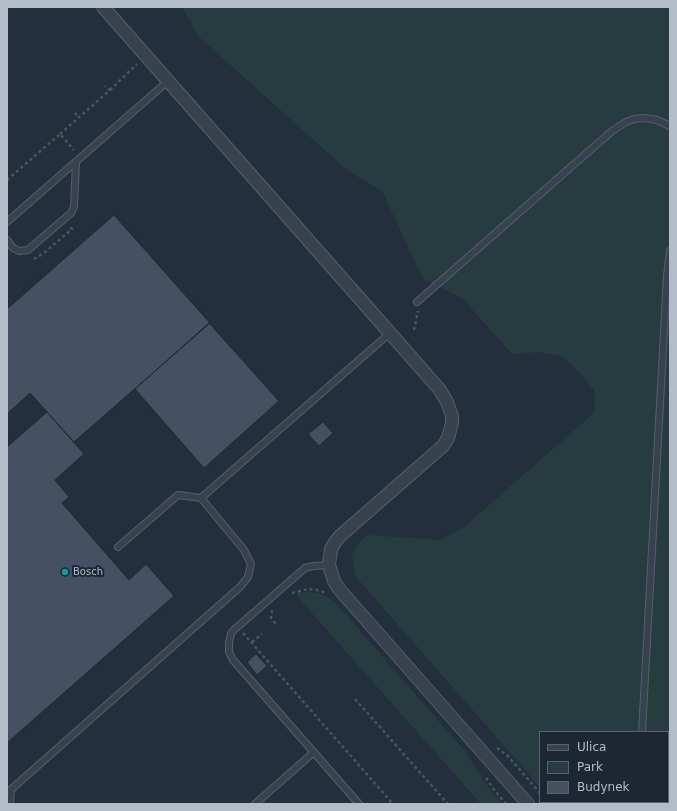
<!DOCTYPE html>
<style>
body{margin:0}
#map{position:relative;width:677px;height:811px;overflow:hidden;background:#242f3e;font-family:"DejaVu Sans",sans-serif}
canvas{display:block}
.frame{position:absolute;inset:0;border:8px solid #b4bcc9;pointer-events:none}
.legend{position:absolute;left:539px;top:731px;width:130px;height:72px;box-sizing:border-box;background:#1d2633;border:1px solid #59626f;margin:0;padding:5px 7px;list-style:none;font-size:12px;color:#b4bcc9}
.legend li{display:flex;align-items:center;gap:8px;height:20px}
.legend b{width:20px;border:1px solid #59626f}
</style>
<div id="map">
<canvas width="677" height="811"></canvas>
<div class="frame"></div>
<ul class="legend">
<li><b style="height:5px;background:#38414e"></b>Ulica</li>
<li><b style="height:11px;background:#263c3f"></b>Park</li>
<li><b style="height:11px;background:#455162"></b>Budynek</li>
</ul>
</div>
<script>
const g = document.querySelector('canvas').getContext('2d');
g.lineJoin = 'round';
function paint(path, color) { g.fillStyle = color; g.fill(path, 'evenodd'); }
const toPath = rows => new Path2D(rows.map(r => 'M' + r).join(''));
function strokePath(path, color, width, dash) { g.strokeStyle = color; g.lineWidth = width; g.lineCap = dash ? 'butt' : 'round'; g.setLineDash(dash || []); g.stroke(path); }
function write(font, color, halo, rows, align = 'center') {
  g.font = font + ' "DejaVu Sans",sans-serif'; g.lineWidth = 4; g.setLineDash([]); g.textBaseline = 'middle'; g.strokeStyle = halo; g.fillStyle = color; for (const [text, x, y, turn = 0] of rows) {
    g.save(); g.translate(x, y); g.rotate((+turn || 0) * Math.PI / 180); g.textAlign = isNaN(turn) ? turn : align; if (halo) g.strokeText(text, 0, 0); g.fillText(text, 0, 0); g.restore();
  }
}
paint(toPath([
 [182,7,670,7,670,804,555,804,553,802,668,802,668,732,540,732,540,787,356,577,352,556,360,542,367,535,441,540,465,526,594,413,595,392,581,374,564,357,540,352,512,354,462,298,423,279,382,191,348,171,198,36],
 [307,592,319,593,331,599,335,602,464,750,487,785,502,804,481,804,302,602,298,597,298,593]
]), '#263c3f');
const building = toPath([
 [114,215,210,323,74,442,30,393,7,414,7,309,114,215],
 [209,323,279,401,204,468,135,389,209,323],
 [47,412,84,454,55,480,69,497,62,503,129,580,146,564,174,596,7,743,7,444,8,446,47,412],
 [323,422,333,433,319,446,308,434,323,422],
 [256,654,267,666,257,675,247,662,256,654]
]);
paint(building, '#455162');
strokePath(building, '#1f2835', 1);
const service = toPath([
 [7,222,168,81],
 [7,240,13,248,19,251,28,250,71,213,74,207,76,162],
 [417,302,612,131,626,122,634,119,645,118,657,120,670,126],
 [118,547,178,495,201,498,390,333],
 [329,565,313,566,305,568,235,629,231,633,229,643,229,652,233,660,359,804],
 [642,732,667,276,670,251],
 [7,793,240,587,248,577,251,564,244,550,201,498],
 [10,804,11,790],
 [255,804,314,752],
 [637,804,637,802]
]);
const minor = toPath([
 [103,7,390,333,440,390,447,402,452,416,452,423,448,438,443,446,340,536,335,542,331,549,329,565,334,581,339,589,528,804]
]);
strokePath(service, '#565f6c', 8);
strokePath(minor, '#565f6c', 14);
strokePath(toPath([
 [110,90,137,64],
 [75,113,79,118],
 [60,134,110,90,105,86],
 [7,180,60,134,74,150],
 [34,259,44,253,72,229,69,226],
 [414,330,418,311],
 [292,593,308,589,317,590,326,593],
 [272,610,271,618,275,623,272,625],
 [243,633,393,804],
 [252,642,262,634],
 [355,699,448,804],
 [497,748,508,756,540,793],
 [486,778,495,791,506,804],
 [548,802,550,804]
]), '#44595c', 2.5, [3, 3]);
strokePath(service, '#38414e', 6);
strokePath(minor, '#38414e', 12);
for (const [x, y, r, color] of [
 [65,572,4,"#0f9aa8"]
]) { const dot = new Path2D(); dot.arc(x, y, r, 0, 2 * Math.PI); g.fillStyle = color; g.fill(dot); strokePath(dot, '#1d2633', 1.5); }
write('10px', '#b4bcc9', '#1d2633', [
 ["Bosch",73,572]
], 'left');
</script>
